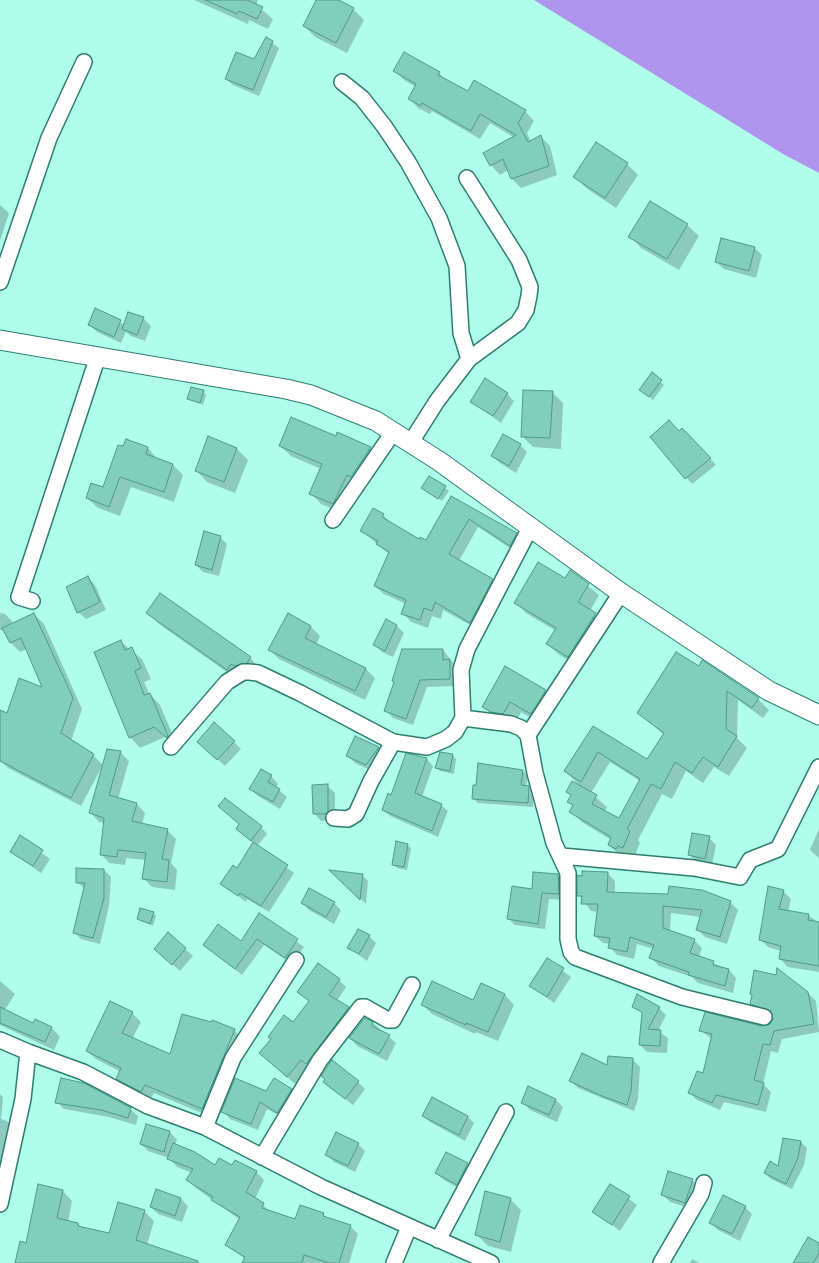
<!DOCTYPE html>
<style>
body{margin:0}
canvas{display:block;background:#affeea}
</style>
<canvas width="819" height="1263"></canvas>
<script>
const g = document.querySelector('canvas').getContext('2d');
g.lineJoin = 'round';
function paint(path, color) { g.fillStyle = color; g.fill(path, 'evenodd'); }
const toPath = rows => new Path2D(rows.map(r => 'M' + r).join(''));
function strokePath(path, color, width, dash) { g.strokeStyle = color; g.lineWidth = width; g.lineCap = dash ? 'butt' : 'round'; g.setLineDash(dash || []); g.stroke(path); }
paint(toPath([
 [534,0,819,0,819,173,783,154]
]), '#b095ee');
paint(toPath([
 [194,0,258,0,256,5,273,19,268,29,249,20,248,24],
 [317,0,336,0,353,9,364,20,347,53,315,37,304,26],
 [267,39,279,48,259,96,233,85,226,79,254,60],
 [395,71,439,73,447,81,468,93,525,111,534,121,527,133,531,142,541,137,550,146,557,175,521,188,512,179,508,170,500,175,491,165,515,138,490,123,480,139,432,111,430,114,418,108,409,98,416,87,404,80],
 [627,164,638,175,616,208,586,188,575,177],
 [0,205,9,213,0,241],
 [687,225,699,236,679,270,641,248,630,236],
 [755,248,762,255,756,278,724,269,716,262],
 [96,310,125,325,143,318,151,326,145,341,131,336,126,332,121,343,97,332,89,324],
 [652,374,664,385,653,400,644,393],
 [203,391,206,395,203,405,189,398],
 [552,392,563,403,561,449,533,447,522,436],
 [507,394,514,401,501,423,471,401],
 [679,432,702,449,716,465,692,484,652,437],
 [338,434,371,449,381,459,343,513,321,504,311,493,321,469,291,456,280,446,336,437],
 [126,441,148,448,158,460,173,465,183,475,174,502,131,487,120,516,98,508,87,498,104,489],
 [520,445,527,452,516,473,500,463,492,456],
 [237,449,248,460,235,493,207,482,196,470],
 [429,477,449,491,442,501,426,491],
 [452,497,516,534,525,542,519,554,478,527,459,561,492,580,500,589,479,630,443,610,441,619,432,616,428,628,411,622,403,613,406,604,384,594,375,586,389,554,362,531,383,515,392,524,419,541,426,542],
 [220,537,227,544,219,576,203,572,196,565],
 [570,572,599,595,590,611,606,625,579,667,558,654,548,644,556,631,526,613,516,603,565,579],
 [88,578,95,585,106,610,86,619,78,612],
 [0,613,5,614,12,621,12,625,34,614,44,624,82,709,71,741,93,755,103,765,81,806,8,768,0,760,0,711,8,714,45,689,27,649,20,652,11,643,5,631,0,630],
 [148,613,250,658,261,669,238,680,159,624],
 [288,615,311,627,320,636,316,645,366,669,375,678,365,700,279,659,270,650],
 [386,621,397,626,404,633,393,657,382,652,375,645],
 [120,641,142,659,151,679,144,682,149,693,160,705,178,747,165,737,140,748,130,737],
 [443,650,457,668,457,686,427,687,413,725,393,718,385,710],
 [677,654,758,699,769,710,763,718,738,700,737,738,747,748,729,776,714,767,703,783,686,771,672,799,662,794,638,840,640,843,634,858,620,856,609,845,611,840,582,822,571,811,574,806,569,801,572,796,567,792,580,786,565,771,593,728,648,761,664,735,638,712],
 [610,762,640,781,620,820,605,812,607,807,591,793],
 [505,668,546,691,557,702,542,724,521,712,515,724,495,718,484,707],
 [356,738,379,748,386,755,374,772,355,763,348,756],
 [234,742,241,749,225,766,206,749],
 [120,752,129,761,118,799,137,804,145,813,142,825,167,830,176,839,171,863,177,870,175,890,152,887,144,879,146,860,126,858,125,865,109,863,101,854,105,823,99,822,91,813],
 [439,754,453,755,456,759,454,774,440,771,437,768],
 [427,759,433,766,422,797,441,805,448,811,438,837,390,816,383,810,392,796],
 [479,765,523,771,528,776,526,787,533,792,533,807,478,803,473,798,478,787],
 [271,776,278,784,276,788,287,797,280,809,258,796,251,789],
 [327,786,335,793,335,819,321,821,314,813],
 [261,827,267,834,257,846,294,873,269,912,247,899,246,902,222,884,237,869,254,843,243,835],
 [819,829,819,858,810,850],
 [20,837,50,859,41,873,11,852],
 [709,838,716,845,712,865,697,862,689,855],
 [407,845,411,848,407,870,397,868,394,865],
 [104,870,111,877,109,906,100,944,81,939,74,932,85,889,77,882],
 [332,872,362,875,368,881,366,904],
 [607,873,615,881,615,893,730,902,738,910,727,944,705,937,698,930,701,917,671,913,670,932,694,940,702,948,699,957,729,970,736,978,733,993,698,983,692,977,659,966,651,958,654,949,637,944,634,959,617,955,610,947,610,944,603,943,595,936,599,912,591,911,579,895],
 [558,875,564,882,565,900,549,899,545,929,515,925,509,919,533,890],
 [783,891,791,899,788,912,808,915,819,923,819,972,788,967,780,959,781,951,768,947,760,939],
 [302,902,334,903,341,910,334,924,309,910],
 [153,913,156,916,153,926,138,919],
 [259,915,304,947,292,964,264,945,242,975,204,945,241,943],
 [168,934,193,956,180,971,163,956],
 [369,936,376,943,367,961,349,948],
 [547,959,571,977,554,1003,531,986],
 [339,980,346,987,337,1001,355,1015,295,1084,268,1060,310,1002,299,992],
 [0,981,15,994,4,1011,33,1024,35,1020,52,1028,60,1037,54,1050,0,1025],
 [482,985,505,995,514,1005,498,1041,476,1032,475,1034,432,1014,423,1005,474,1001],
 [808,993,816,1001,819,1032,782,1039,778,1053,771,1051,763,1084,771,1092,766,1112,724,1102,720,1110,697,1100,689,1092,703,1075,712,1039,700,1030,762,1027,771,1025,774,1016,759,1011,751,1004],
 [634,1006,659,1008,666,1015,658,1031,668,1038,667,1053,647,1052,640,1045,643,1014],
 [132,1013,141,1022,132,1039,171,1056,234,1030,243,1039,211,1117,154,1093,150,1100,127,1088,118,1079,121,1072,96,1059,87,1051],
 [373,1023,396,1043,387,1061,357,1046,350,1038],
 [633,1060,640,1067,638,1099,634,1111,578,1088,571,1081],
 [358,1082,365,1089,353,1105,332,1089],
 [529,1088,556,1100,563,1107,557,1122,530,1110,523,1102],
 [291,1090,298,1097,285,1119,267,1109,258,1130,230,1119,223,1111],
 [0,1094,3,1097,1,1119,7,1121,16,1130,0,1206],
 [432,1099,468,1117,474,1123,465,1141,430,1122,423,1116],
 [57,1102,130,1109,138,1116,136,1125,109,1117,64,1109],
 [147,1125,170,1132,177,1140,175,1145,215,1167,233,1167,256,1172,264,1180,255,1199,271,1212,296,1220,323,1214,328,1219,350,1226,358,1234,349,1263,243,1263,245,1259,226,1245,240,1220,196,1188,188,1180,192,1173,177,1167,169,1158,148,1151,141,1144],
 [784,1139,801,1142,807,1148,804,1165,792,1189,771,1179,765,1173,779,1167],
 [358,1144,365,1151,355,1172,334,1162,327,1155],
 [467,1164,474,1172,464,1191,444,1180,436,1173],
 [692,1180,699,1187,692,1209,670,1202,663,1195],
 [610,1185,637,1205,620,1231,594,1212],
 [63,1191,72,1201,68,1222,78,1224,83,1228,110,1235,144,1211,154,1221,147,1245,195,1263,17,1263],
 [181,1199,188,1206,182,1222,158,1214,151,1207],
 [510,1199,521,1210,511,1252,488,1246,477,1235],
 [745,1207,752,1214,740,1241,718,1230,711,1223],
 [819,1245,819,1263,795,1263],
 [692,1259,700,1263,690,1263]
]), '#0003');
const building = toPath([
 [205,0,247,0,263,7,257,19,239,11,237,14,205,0],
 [316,0,339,0,354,8,336,43,303,26,316,0],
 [266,37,273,41,253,90,225,79,236,52,254,59,266,37],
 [404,52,440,72,438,75,468,91,474,80,526,110,518,123,528,142,541,135,549,166,511,179,503,159,490,166,483,153,516,135,480,114,471,131,422,103,421,106,408,99,416,84,393,71,404,52],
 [596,142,628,163,605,198,573,177,596,142],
 [650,201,688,224,667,259,628,237,650,201],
 [721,238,755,247,749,271,715,262,721,238],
 [95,308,121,320,114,337,88,325,95,308],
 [128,312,144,317,137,335,122,329,128,312],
 [652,372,662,380,649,397,639,390,652,372],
 [485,378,508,393,493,416,470,402,485,378],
 [191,387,204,390,200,403,187,399,191,387],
 [523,390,553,391,550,438,521,437,523,390],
 [291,417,336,436,337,432,371,447,351,477,347,475,333,504,309,494,322,464,279,446,291,417],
 [669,420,679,431,682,428,711,458,685,479,650,437,669,420],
 [503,434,521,444,509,466,491,456,503,434],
 [208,436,237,448,224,482,195,471,208,436],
 [126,439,148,447,146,454,173,464,164,492,120,477,109,507,86,498,91,483,103,487,118,445,123,446,126,439],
 [429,476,446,486,438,499,421,488,429,476],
 [451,496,517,533,510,546,469,519,449,554,493,579,470,623,435,602,432,611,424,608,420,620,401,614,406,600,374,586,389,552,376,544,378,541,360,531,373,508,384,514,382,517,419,539,420,537,426,540,451,496],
 [204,531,221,536,212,570,195,565,204,531],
 [538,562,565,578,570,570,589,584,578,602,596,613,568,657,546,644,556,628,514,603,538,562],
 [88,576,100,602,77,613,66,587,88,576],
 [160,593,251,657,247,663,235,666,231,664,227,670,146,613,160,593],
 [34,613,73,698,61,733,94,754,71,798,0,761,0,710,7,713,19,678,42,687,21,638,10,643,2,628,34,613],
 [288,613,311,626,305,638,366,668,355,691,268,650,288,613],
 [386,619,397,625,385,651,373,645,386,619],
 [121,640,125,650,132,647,141,668,135,671,144,695,150,693,168,736,167,738,154,727,129,738,94,652,121,640],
 [402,649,443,649,443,660,450,659,450,679,420,680,406,719,384,711,394,682,392,681,402,649],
 [676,652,699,666,702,660,759,698,752,708,727,691,726,729,737,736,718,767,703,757,692,773,675,762,661,789,651,784,627,829,630,831,623,848,618,846,616,849,608,845,611,837,569,812,573,805,567,802,571,795,566,792,572,781,597,795,592,804,619,818,640,779,598,752,581,782,564,771,593,726,647,759,664,733,637,713,676,652],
 [505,666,546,690,531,714,510,702,503,714,491,712,482,707,505,666],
 [214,722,235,741,217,760,197,742,214,722],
 [355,736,379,747,366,765,346,756,355,736],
 [107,749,121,751,109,795,137,803,132,821,168,829,162,859,169,860,167,882,142,879,146,853,118,850,117,857,100,855,104,818,89,813,107,749],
 [440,752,453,754,450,771,435,768,440,752],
 [406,753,427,758,415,793,442,804,432,831,382,810,388,793,391,795,406,753],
 [478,763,523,770,521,785,529,786,528,803,472,799,473,785,476,785,478,763],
 [261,769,272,775,268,782,280,789,273,802,249,789,261,769],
 [328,784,328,811,326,814,313,814,312,785,328,784],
 [225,798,262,826,251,841,236,829,239,824,218,806,225,798],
 [692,833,710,836,705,859,688,855,692,833],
 [20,835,43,850,33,866,10,852,20,835],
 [396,841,408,844,404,867,392,865,396,841],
 [253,842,288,865,261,906,240,893,238,896,220,884,233,865,237,868,253,842],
 [76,868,104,869,104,898,93,938,73,933,85,883,76,883,76,868],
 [329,870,363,874,360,900,329,870],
 [582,871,608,872,607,892,668,894,669,886,702,890,731,901,720,937,696,930,702,910,663,906,663,928,695,939,690,953,714,961,713,965,729,969,725,986,688,975,689,972,649,958,654,945,630,937,627,952,608,948,610,938,594,936,598,904,581,904,582,896,577,896,577,875,582,876,582,871],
 [533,872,558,874,559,894,542,893,538,924,507,919,512,886,532,889,533,872],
 [768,886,784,890,779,909,809,914,808,920,819,922,819,966,779,959,781,946,759,940,768,886],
 [309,888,335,902,326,917,301,903,309,888],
 [140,908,154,912,150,924,137,919,140,908],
 [259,913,298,939,285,958,257,939,235,969,203,945,218,924,241,941,259,913],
 [358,929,370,935,359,954,347,948,358,929],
 [168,932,186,948,172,965,154,949,168,932],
 [547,958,564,968,547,997,529,986,547,958],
 [318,963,340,979,329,995,349,1007,306,1064,301,1060,287,1077,259,1053,271,1039,268,1037,284,1015,293,1022,309,1001,297,992,318,963],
 [777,968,808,992,814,1024,774,1031,770,1045,763,1044,754,1080,764,1083,758,1105,716,1095,712,1103,688,1093,697,1071,703,1073,712,1034,699,1031,705,1012,762,1026,770,1024,773,1019,771,1011,750,1004,752,995,750,994,754,970,776,975,777,968],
 [432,981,473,1000,481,983,505,994,488,1032,466,1023,466,1025,421,1005,432,981],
 [637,994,660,1007,648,1029,661,1030,660,1046,639,1045,642,1012,632,1007,637,994],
 [110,1001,133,1012,122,1033,170,1054,182,1014,211,1022,212,1020,235,1029,202,1109,145,1085,141,1092,116,1079,121,1068,86,1051,110,1001],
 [0,1007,33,1023,35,1019,52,1027,45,1042,0,1023,0,1007],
 [365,1018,373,1022,372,1026,390,1035,379,1054,349,1038,365,1018],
 [582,1053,607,1065,608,1056,633,1058,631,1091,627,1105,604,1097,569,1081,582,1053],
 [332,1060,359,1081,345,1099,323,1082,325,1079,321,1076,332,1060],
 [61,1078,84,1083,131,1108,128,1118,101,1110,55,1103,61,1078],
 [235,1078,266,1091,274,1078,292,1089,277,1113,260,1102,251,1124,221,1112,235,1078],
 [528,1086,556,1099,549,1115,521,1103,528,1086],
 [432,1097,468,1116,459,1135,422,1116,432,1097],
 [146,1124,170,1131,164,1152,140,1144,146,1124],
 [336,1132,359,1143,348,1166,325,1155,336,1132],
 [783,1138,801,1141,798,1158,786,1184,764,1173,770,1161,778,1166,783,1138],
 [173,1143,195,1152,215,1165,219,1158,232,1165,235,1160,257,1171,246,1192,264,1203,262,1208,295,1219,300,1205,324,1213,323,1216,351,1225,339,1263,329,1263,304,1255,302,1263,242,1263,245,1257,225,1245,240,1217,211,1200,213,1197,186,1180,193,1169,167,1159,173,1143],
 [446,1152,468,1163,457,1185,435,1173,446,1152],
 [668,1171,693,1179,685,1203,661,1195,668,1171],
 [38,1184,63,1190,57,1218,78,1223,78,1226,109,1233,118,1202,145,1210,136,1240,198,1261,198,1263,15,1263,20,1241,26,1243,38,1184],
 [610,1184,630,1196,612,1225,592,1212,610,1184],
 [156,1189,181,1198,175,1216,150,1207,156,1189],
 [485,1191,511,1198,500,1242,475,1235,485,1191],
 [723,1195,746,1206,732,1234,709,1223,723,1195],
 [808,1237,819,1243,819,1253,813,1263,793,1263,808,1237]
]);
paint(building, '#81cebb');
strokePath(building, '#4d9a89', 1);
const minor = toPath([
 [342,82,362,98,384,126,408,162,439,218,457,266,461,333,469,359],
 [0,282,49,138,84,62],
 [411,442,437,401,469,359,518,323,526,310,529,296,530,287,519,260,467,178],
 [333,520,394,431],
 [32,601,19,597,98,356],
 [463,718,511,724,521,728,528,735,535,773,554,843,568,873,568,939,571,952,575,957,682,997,764,1017],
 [528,735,621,593],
 [171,747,227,682,243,672,249,672,258,673,300,693,393,742,427,747,446,739,455,732,463,718,461,670,467,649,530,528],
 [334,818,348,819,356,814,371,781,393,742],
 [562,856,694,868,740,877,750,860,778,849,819,767],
 [0,1040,28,1052,23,1099,0,1204],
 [28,1052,83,1072,148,1106,205,1127,321,1187,491,1263],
 [205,1127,233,1058,296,960],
 [262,1157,320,1060,361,1007,365,1007,388,1020,393,1020,412,985],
 [438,1240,506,1112],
 [394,1263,409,1227],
 [661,1263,701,1194,704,1183]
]);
const tertiary = toPath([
 [0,340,286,389,311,395,376,421,439,461,621,593,769,691,819,715]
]);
strokePath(minor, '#2e7e6e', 18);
strokePath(tertiary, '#2e7e6e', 21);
strokePath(minor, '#fff', 15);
strokePath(tertiary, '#fff', 19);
</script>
